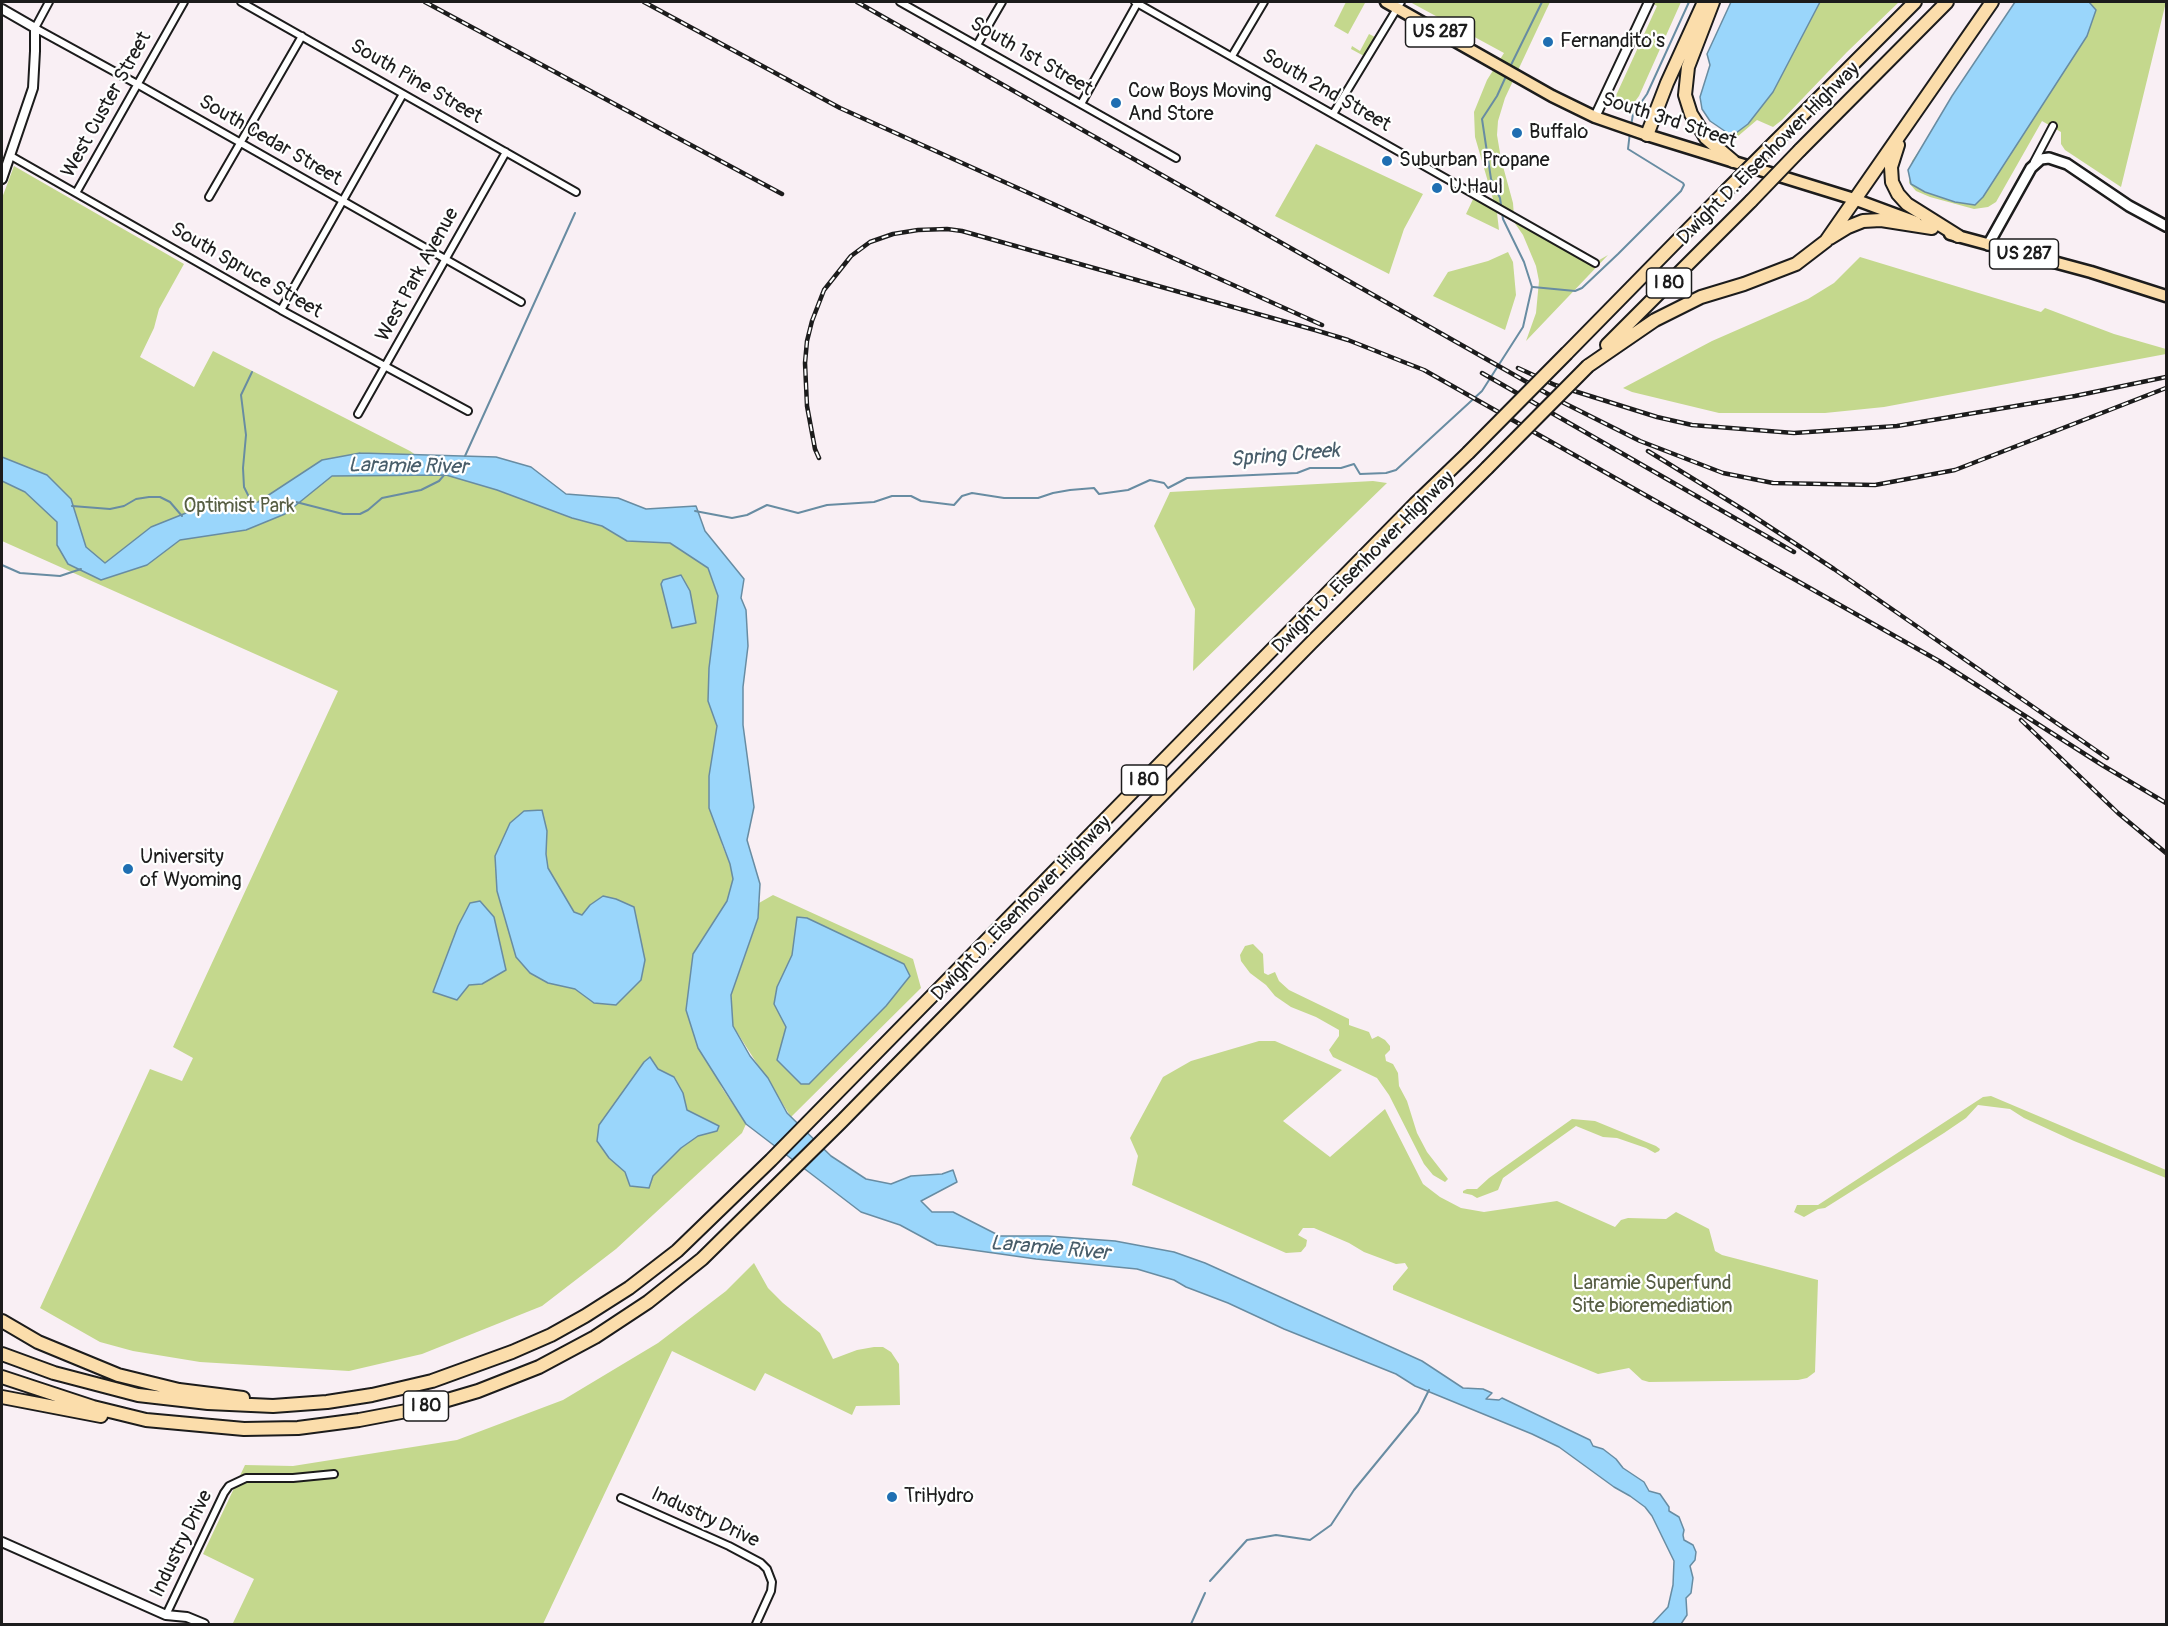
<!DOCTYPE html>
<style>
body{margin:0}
#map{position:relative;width:2168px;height:1626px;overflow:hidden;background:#f9eff4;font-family:Pangolin,sans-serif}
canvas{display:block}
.frame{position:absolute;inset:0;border:3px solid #1c1c1c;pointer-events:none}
</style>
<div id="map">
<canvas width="2168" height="1626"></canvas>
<div class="frame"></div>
</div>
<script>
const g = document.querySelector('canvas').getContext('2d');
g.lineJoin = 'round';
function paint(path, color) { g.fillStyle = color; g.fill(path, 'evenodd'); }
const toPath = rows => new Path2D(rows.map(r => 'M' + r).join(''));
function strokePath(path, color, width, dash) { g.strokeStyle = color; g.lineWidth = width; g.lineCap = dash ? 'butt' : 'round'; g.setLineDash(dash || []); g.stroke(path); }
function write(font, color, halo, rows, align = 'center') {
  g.font = font + ' Pangolin,sans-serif'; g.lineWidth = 4.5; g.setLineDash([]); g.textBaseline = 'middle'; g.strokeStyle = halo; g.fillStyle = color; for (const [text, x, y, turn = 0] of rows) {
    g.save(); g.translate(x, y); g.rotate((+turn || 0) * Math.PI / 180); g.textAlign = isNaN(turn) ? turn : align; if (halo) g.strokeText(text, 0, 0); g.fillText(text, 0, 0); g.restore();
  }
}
paint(toPath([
 [1346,2,1365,3,1348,34,1334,26],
 [1410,2,1550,2,1505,98,1498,121,1497,135,1501,159,1513,203,1514,216,1594,263,1608,255,1526,341,1536,313,1539,281,1536,266,1523,235,1514,222,1497,213,1499,230,1466,214,1475,195,1495,206,1475,137,1474,112,1487,80,1504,53],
 [1649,2,1681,2,1639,96,1630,108,1613,102,1657,6],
 [1820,2,1899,2,1847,52,1782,120,1773,127,1757,120,1737,137,1732,136,1748,124,1773,92],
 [2023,2,2166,2,2121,187,2065,150,2061,144,2061,132,2042,121,1996,202,1988,207,1974,209,1930,197,1916,191,1909,183,1912,161],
 [1369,34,1375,37,1364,56,1351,49,1352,46,1360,51],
 [1316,144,1423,194,1404,229,1389,274,1275,216],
 [14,166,184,264,159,309,154,328,140,357,194,387,213,351,410,451,438,470,437,475,446,475,497,490,575,519,602,526,627,541,670,543,708,568,718,596,709,668,708,701,717,725,715,747,722,845,730,864,733,879,727,901,693,954,686,1010,722,1088,746,1124,742,1133,616,1249,542,1306,422,1354,349,1371,200,1362,133,1351,100,1342,40,1308,150,1069,182,1081,193,1058,173,1047,338,691,2,541,2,198],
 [1508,252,1513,262,1516,295,1505,330,1433,296,1448,272,1488,261],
 [1860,257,2041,312,2045,308,2114,334,2166,349,2166,354,1884,407,1825,413,1719,413,1632,392,1623,388,1712,341,1808,299,1834,283],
 [1373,481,1387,483,1193,671,1195,609,1154,526,1170,492],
 [773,895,913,959,921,988,791,1117,733,1026,731,995,758,919,759,903],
 [1253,944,1263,954,1264,973,1268,975,1275,972,1279,981,1289,990,1349,1019,1349,1025,1369,1032,1372,1039,1378,1036,1385,1040,1390,1046,1390,1050,1385,1055,1386,1061,1393,1064,1398,1073,1399,1086,1407,1101,1417,1133,1427,1152,1448,1179,1445,1182,1433,1175,1424,1164,1389,1095,1377,1078,1333,1057,1329,1050,1339,1036,1339,1030,1316,1017,1291,1007,1275,996,1266,985,1250,973,1241,961,1240,955,1245,946],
 [1259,1041,1275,1041,1342,1070,1283,1121,1330,1157,1385,1109,1423,1184,1440,1197,1461,1208,1484,1212,1557,1201,1615,1227,1621,1220,1628,1218,1666,1219,1676,1212,1709,1229,1715,1251,1722,1255,1818,1280,1815,1372,1807,1378,1798,1380,1649,1382,1642,1380,1629,1368,1598,1374,1393,1290,1393,1286,1408,1268,1405,1263,1396,1264,1364,1252,1349,1243,1314,1228,1303,1228,1298,1235,1307,1240,1306,1246,1301,1252,1286,1253,1132,1185,1138,1156,1130,1138,1163,1077,1191,1061],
 [1991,1096,2166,1170,2166,1178,2074,1141,2024,1118,2010,1109,1978,1105,1966,1118,1944,1133,1825,1208,1818,1209,1804,1217,1794,1212,1797,1205,1818,1205,1983,1097],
 [1572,1119,1595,1121,1656,1146,1660,1149,1659,1151,1655,1153,1646,1148,1617,1138,1603,1137,1576,1126,1503,1178,1498,1190,1477,1198,1472,1195,1463,1193,1463,1191,1467,1189,1477,1189,1489,1178],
 [754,1263,768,1288,783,1303,820,1333,833,1359,857,1350,874,1347,883,1347,891,1352,899,1364,900,1405,856,1406,852,1415,765,1373,755,1391,672,1351,543,1624,233,1623,254,1579,203,1554,245,1465,293,1466,457,1440,563,1400,658,1343,726,1291]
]), '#c4d88d');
const water = toPath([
 [1731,2,1820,2,1773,92,1748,124,1732,136,1710,121,1702,109,1700,97,1710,65,1707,54,1731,2],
 [2015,2,2089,2,2096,10,2087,36,1983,197,1975,205,1955,202,1925,192,1911,184,1908,170,1952,96,2015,2],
 [360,453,496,457,531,467,566,494,618,498,646,509,696,506,705,531,744,579,741,598,746,610,748,646,743,687,743,725,754,807,747,840,760,884,758,918,731,995,733,1026,750,1056,768,1078,787,1113,831,1156,866,1179,891,1184,911,1176,942,1174,953,1170,957,1182,921,1201,932,1212,953,1212,1000,1236,1048,1236,1115,1241,1174,1252,1205,1263,1422,1361,1463,1388,1483,1389,1492,1393,1486,1399,1499,1400,1502,1398,1590,1440,1593,1446,1603,1449,1616,1459,1623,1468,1644,1482,1649,1491,1660,1494,1669,1507,1669,1511,1679,1517,1684,1530,1683,1535,1684,1540,1693,1545,1696,1552,1695,1560,1690,1566,1693,1578,1691,1593,1686,1598,1687,1615,1681,1624,1652,1624,1668,1607,1673,1585,1674,1561,1652,1516,1645,1507,1630,1496,1614,1487,1559,1447,1532,1434,1415,1386,1396,1374,1284,1329,1228,1303,1186,1287,1174,1280,1137,1269,1036,1259,937,1245,900,1225,861,1212,746,1124,698,1048,686,1010,693,954,727,901,733,879,730,864,709,808,709,776,717,726,708,701,709,668,718,596,708,568,670,543,627,541,602,526,572,518,497,490,446,475,332,476,285,514,246,530,180,540,147,565,101,580,68,564,57,545,57,522,25,492,2,481,2,457,47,475,71,499,86,547,105,563,151,527,201,507,258,502,322,460,360,453],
 [681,575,690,591,696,623,672,628,661,584,663,580,681,575],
 [542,810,547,831,546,854,548,868,574,912,582,915,590,905,603,896,616,899,634,907,645,960,641,980,616,1005,594,1003,575,989,548,983,530,973,516,957,497,891,495,856,510,823,524,811,542,810],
 [480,901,494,917,506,970,482,984,469,985,457,1000,433,992,458,926,470,903,480,901],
 [797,917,807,918,904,964,910,976,886,1006,809,1084,801,1084,777,1060,786,1027,774,1004,777,987,792,955,797,917],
 [650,1057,658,1069,674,1077,683,1093,687,1110,719,1126,717,1131,698,1136,681,1148,653,1176,649,1188,630,1186,625,1172,609,1158,597,1141,599,1125,644,1062,650,1057]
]);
paint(water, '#9ad6fb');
strokePath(water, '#688ca2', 1.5);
strokePath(toPath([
 [1509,69,1542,2],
 [1631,126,1633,114,1647,94,1689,2],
 [1533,287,1575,291,1582,288,1618,254,1681,191,1684,185,1683,183,1628,149,1630,132],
 [252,372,241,395,246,435,243,468,244,487,253,505],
 [465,456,575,213],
 [296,502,343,514,360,514,368,510,382,498,421,490,439,481,445,474],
 [72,506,110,509,124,506,136,499,149,497,160,497,170,502,182,516],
 [695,511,732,518,747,515,767,505,798,513,827,505,874,502,892,496,911,496,921,501,954,505,962,496,972,493,1004,498,1038,498,1053,493,1070,490,1094,488,1099,494,1128,490,1150,480,1164,483,1168,488,1187,478,1297,473,1310,468,1341,468,1354,464,1360,474,1386,473,1396,470,1482,391,1523,327,1532,287,1524,262,1503,219,1500,198,1491,179,1482,119,1497,96,1507,74],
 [2,565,20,573,60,576,81,569],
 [1210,1581,1247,1540,1276,1535,1310,1540,1331,1525,1354,1490,1418,1412,1429,1390],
 [1191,1624,1205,1593]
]), '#688ca2', 2);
const minor = toPath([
 [49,2,35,28,137,84,521,302],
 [241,2,576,192],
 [900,2,1176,158],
 [1135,2,1595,263],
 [977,45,1002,2],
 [1232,56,1264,2],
 [1081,104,1138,2],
 [1333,114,1401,2],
 [11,156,281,310,468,411],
 [2034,162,2053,126],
 [76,193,184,2],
 [209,197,302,36],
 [281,310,403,94],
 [358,414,506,152],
 [621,1498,729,1546,761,1563,767,1569,772,1582,771,1591,756,1624],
 [166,1615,224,1493,229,1486,246,1478,293,1478,334,1474]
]);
const tertiary = toPath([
 [2,9,35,28,35,51,33,88,2,179],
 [1595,117,1649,2],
 [2,1542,166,1615,187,1617,204,1624]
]);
const secondary = toPath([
 [1988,245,2031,168,2041,159,2049,158,2067,164,2129,206,2166,226]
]);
const primary = toPath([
 [1386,2,1552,96,1595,117,1647,135]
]);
const trunk = toPath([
 [1647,135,1854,199,1916,222],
 [1950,234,2091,272,2166,296]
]);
const motorway = toPath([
 [1713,2,1688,67,1685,95,1691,114,1706,138,1733,161],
 [1647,135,1667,83,1704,2],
 [1775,142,1915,2],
 [1898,145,1891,167,1892,182,1898,194,1907,204,1958,236],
 [1800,150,1947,2],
 [1830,238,1848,227,1863,221,1881,220,1932,228],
 [1607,345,1751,201],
 [1567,353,1726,191],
 [1588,366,1655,320,1701,297,1744,284,1796,264,1826,241,1992,2],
 [2,1321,38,1342,118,1375,179,1390,243,1398],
 [2,1354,54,1373,138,1395,208,1403,273,1406,327,1402,372,1395,432,1381,512,1352,551,1335,585,1316,629,1288,677,1251,771,1160,1415,504,1468,453],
 [2,1377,93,1407,146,1420,244,1429,298,1428,359,1420,417,1409,478,1391,539,1367,595,1337,648,1302,702,1259,841,1122,1311,643,1487,468],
 [2,1397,101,1416]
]);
strokePath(minor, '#1c1c1c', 10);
strokePath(tertiary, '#1c1c1c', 12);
strokePath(secondary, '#1c1c1c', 14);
strokePath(primary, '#1c1c1c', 15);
strokePath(trunk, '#1c1c1c', 15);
strokePath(motorway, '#1c1c1c', 16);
strokePath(minor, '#fff', 6);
strokePath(tertiary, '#fff', 8);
strokePath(secondary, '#fff', 9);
strokePath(primary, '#fbddab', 10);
strokePath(trunk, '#fbddab', 10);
strokePath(motorway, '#fbddab', 12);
const rail = toPath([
 [425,2,782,194],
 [644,2,840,108,1322,325],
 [857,2,1562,402,1640,441,1723,473,1773,483,1875,485,1955,470,2166,388],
 [1518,368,1555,385,1657,417,1692,425,1794,433,1897,426,2075,396,2166,377],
 [1482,373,1794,552],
 [1648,451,1747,512,1834,569,2107,758],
 [819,458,815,449,807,406,805,363,807,341,812,321,824,290,851,256,870,242,893,234,918,230,947,229,962,231,1315,330,1348,340,1424,370,1939,661,2102,765,2166,803],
 [2021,720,2118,813,2166,853]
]);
strokePath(rail, '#1c1c1c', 4.5);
strokePath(rail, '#fff', 2, [7]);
const motorwayBridge = toPath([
 [1726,191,1775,142],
 [1751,201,1800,150],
 [1468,453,1567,353],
 [1487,468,1588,366]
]);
strokePath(motorwayBridge, '#1c1c1c', 16, []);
strokePath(motorwayBridge, '#fbddab', 12);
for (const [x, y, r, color] of [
 [1548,42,6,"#1f6fb2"],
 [1116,103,6,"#1f6fb2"],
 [1517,133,6,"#1f6fb2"],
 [1387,161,6,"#1f6fb2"],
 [1437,188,6,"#1f6fb2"],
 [128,869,6,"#1f6fb2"],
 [892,1497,6,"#1f6fb2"]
]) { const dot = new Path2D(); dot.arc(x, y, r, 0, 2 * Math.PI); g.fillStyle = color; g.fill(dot); strokePath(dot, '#fff', 2); }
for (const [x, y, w] of [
 [1440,32,69],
 [2024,254,69],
 [1669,283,45],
 [1144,780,45],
 [426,1406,45]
]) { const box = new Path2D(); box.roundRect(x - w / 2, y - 15, w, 30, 4.5); g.fillStyle = '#fff'; g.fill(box); strokePath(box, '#1c1c1c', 1.5); }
write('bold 18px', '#1c1c1c', null, [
 ["US 287",1440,32],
 ["US 287",2024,254],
 ["I 80",1669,283],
 ["I 80",1144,780],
 ["I 80",426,1406]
]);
write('20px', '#1c1c1c', '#fff', [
 ["Fernandito's",1560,42],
 ["Cow Boys Moving",1128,92],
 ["And Store",1128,115],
 ["Buffalo",1529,133],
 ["Suburban Propane",1399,161],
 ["U Haul",1449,188],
 ["University",140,858],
 ["of Wyoming",140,881],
 ["TriHydro",904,1497]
], 'left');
write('20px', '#1c1c1c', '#fff', [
 ["South 1st Street",1031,57,30],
 ["South Pine Street",416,82,30],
 ["South 2nd Street",1326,91,30],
 ["West Custer Street",107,105,-61],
 ["South 3rd Street",1669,121,18],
 ["South Cedar Street",270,141,30],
 ["Dwight D. Eisenhower Highway",1769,154,-45],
 ["South Spruce Street",246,271,30],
 ["West Park Avenue",418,275,-61],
 ["Dwight D. Eisenhower Highway",1364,563,-45],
 ["Dwight D. Eisenhower Highway",1022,909,-46],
 ["Industry Drive",705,1518,25],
 ["Industry Drive",182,1544,-64]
]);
write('20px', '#575e44', '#fff', [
 ["Optimist Park",239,507],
 ["Laramie Superfund",1652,1284],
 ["Site bioremediation",1652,1307]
]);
write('italic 21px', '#485d6a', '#fff', [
 ["Spring Creek",1285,456,-5],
 ["Laramie River",408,467,1],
 ["Laramie River",1050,1249,5]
]);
</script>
